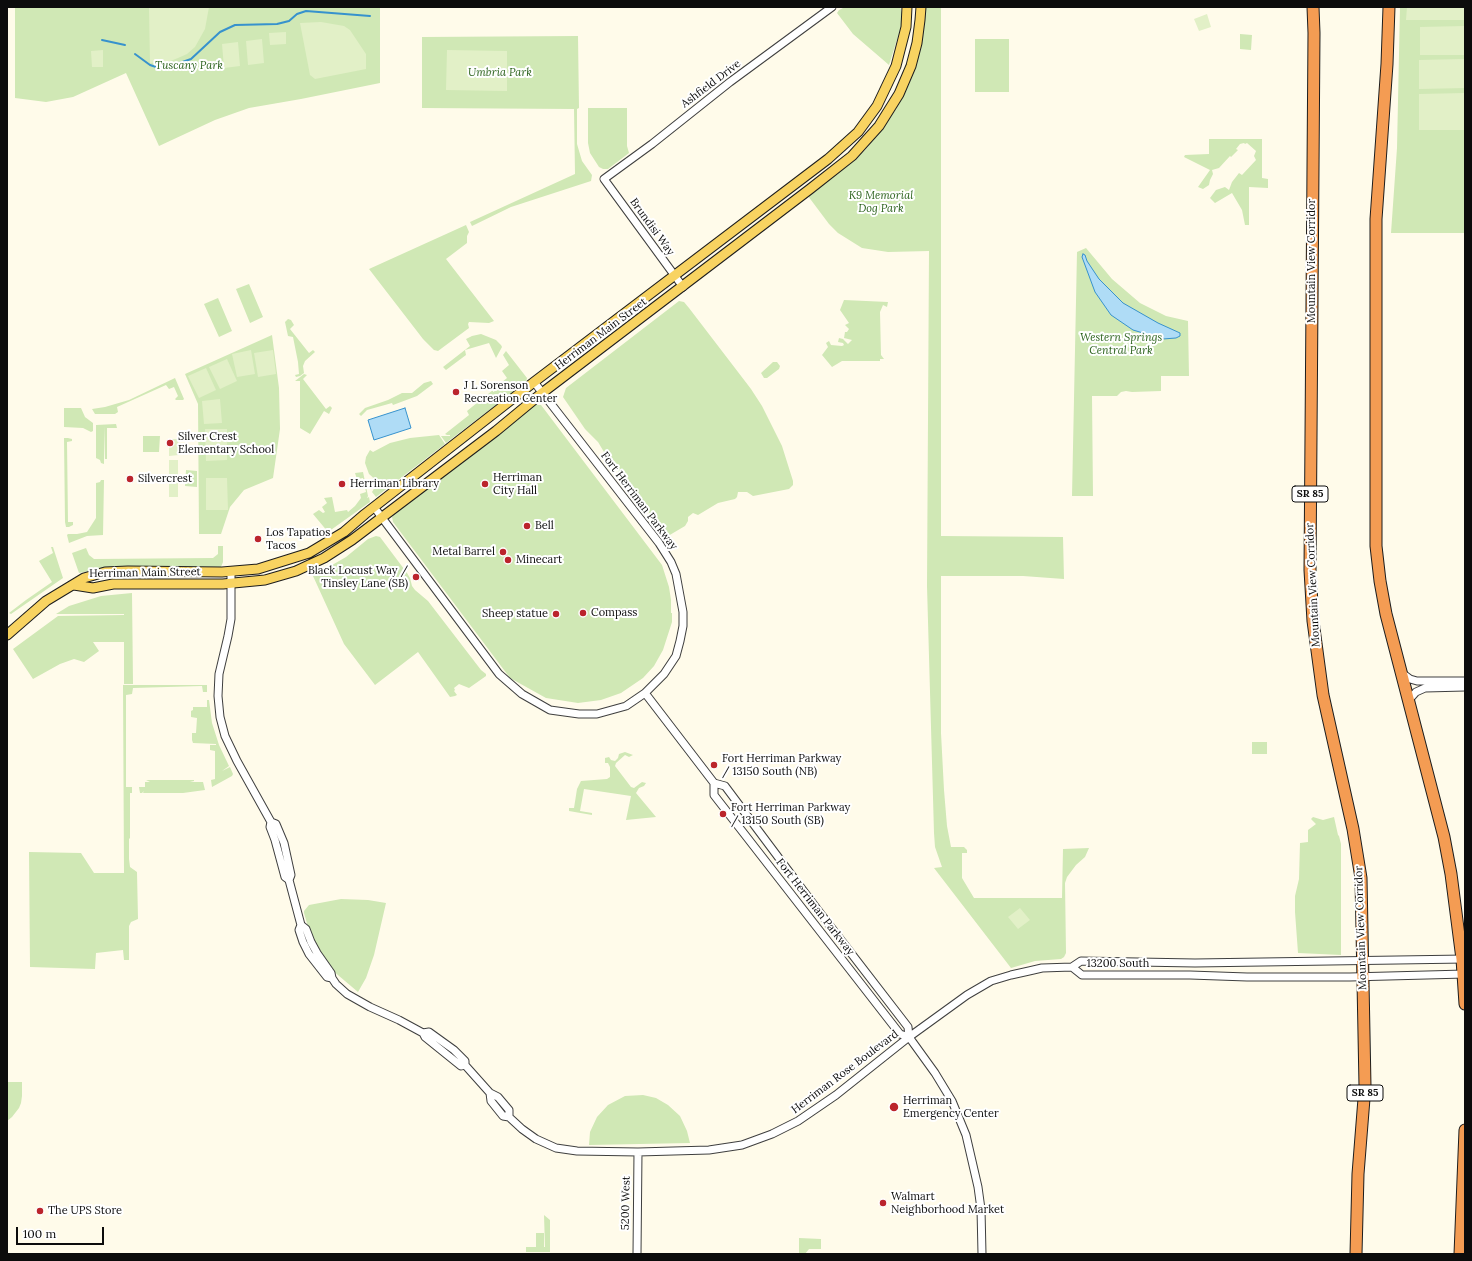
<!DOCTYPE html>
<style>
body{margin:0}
#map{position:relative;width:1472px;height:1261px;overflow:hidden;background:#fffbea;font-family:Lora,serif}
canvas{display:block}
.frame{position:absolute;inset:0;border:8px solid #0c0c0c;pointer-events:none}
.scale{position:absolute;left:16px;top:1227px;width:88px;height:18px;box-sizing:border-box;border:2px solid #0c0c0c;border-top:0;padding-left:5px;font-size:12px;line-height:14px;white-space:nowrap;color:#0c0c0c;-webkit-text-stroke:3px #fff;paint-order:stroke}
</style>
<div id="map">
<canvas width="1472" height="1261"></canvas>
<div class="frame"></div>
<div class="scale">100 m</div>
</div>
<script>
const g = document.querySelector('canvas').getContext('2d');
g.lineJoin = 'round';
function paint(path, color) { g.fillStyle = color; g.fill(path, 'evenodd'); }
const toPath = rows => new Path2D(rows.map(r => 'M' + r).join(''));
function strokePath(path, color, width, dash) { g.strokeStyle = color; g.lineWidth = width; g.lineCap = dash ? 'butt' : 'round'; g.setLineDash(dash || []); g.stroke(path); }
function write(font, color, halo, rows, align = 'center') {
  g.font = font + ' Lora,serif'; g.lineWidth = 4; g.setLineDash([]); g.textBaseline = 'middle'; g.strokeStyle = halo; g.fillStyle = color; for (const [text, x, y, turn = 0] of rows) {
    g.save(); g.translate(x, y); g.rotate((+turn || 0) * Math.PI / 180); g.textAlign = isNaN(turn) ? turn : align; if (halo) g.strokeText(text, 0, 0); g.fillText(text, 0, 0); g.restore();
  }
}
paint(toPath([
 [15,7,380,7,380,83,301,99,249,108,215,120,159,146,126,73,73,97,46,102,15,98],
 [845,7,900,7,902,13,901,27,889,65,853,34,837,13,839,10],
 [926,7,941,7,941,536,1063,537,1064,579,1023,576,941,576,941,733,944,790,947,826,951,847,964,847,967,850,967,853,962,853,962,878,974,898,1062,898,1063,849,1089,848,1085,857,1076,865,1067,877,1065,883,1066,953,1064,957,1061,959,1035,961,1011,968,934,868,942,867,935,847,934,833,927,586,929,251,888,252,862,248,838,233,829,224,808,196,843,169,865,150,881,131,896,109,909,84,918,58,923,36],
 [1400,7,1465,7,1465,233,1391,233,1397,148],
 [1240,34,1252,35,1251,50,1240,49],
 [578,36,579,108,577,109,577,144,582,161,592,175,591,181,511,207,472,226,470,222,575,174,574,109,422,108,422,37],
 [975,39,1009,39,1009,92,975,92],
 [588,108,627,108,627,146,629,153,608,169,603,169,599,167,590,153,588,143],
 [1209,139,1262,139,1262,178,1268,179,1268,188,1249,187,1249,225,1245,225,1242,210,1232,193,1215,203,1210,198,1216,190,1225,187,1229,190,1232,182,1239,173,1242,175,1256,160,1254,156,1256,151,1247,143,1245,144,1244,143,1240,144,1236,149,1238,150,1231,157,1230,156,1219,168,1212,170,1213,174,1210,180,1209,185,1203,189,1198,187,1210,170,1184,157,1185,155,1209,154],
 [466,225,469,232,467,236,467,243,446,259,494,321,489,323,469,322,468,324,469,328,438,351,434,350,423,339,369,269],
 [1086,248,1112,279,1140,303,1166,316,1188,321,1189,376,1161,376,1161,391,1132,392,1126,391,1121,392,1117,396,1092,396,1093,496,1072,496,1077,252],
 [249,284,263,317,250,323,236,289],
 [218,298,232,331,219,337,204,304],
 [844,300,888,302,887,307,883,305,880,312,881,355,884,359,880,359,880,361,842,361,832,367,822,355,828,347,826,343,829,341,831,345,842,346,844,345,843,343,838,342,839,338,843,339,848,344,852,340,844,338,845,332,847,332,849,329,845,325,849,323,840,310],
 [679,301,684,302,689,308,751,389,762,406,782,446,793,481,793,485,789,489,753,496,747,492,738,492,737,497,735,499,718,503,698,515,693,513,688,517,688,521,685,526,668,536,667,533,664,527,660,526,654,519,607,457,598,442,585,429,563,397,566,388],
 [288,319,291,320,294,325,290,329,309,353,313,350,315,352,305,361,303,366,304,373,300,376,296,377,295,375,299,374,298,362,293,337,288,336,285,322],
 [481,334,496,340,501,345,502,347,496,358,489,343,465,350,466,355,446,370,443,367,470,346,466,339,472,336],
 [272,335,279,388,280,429,273,478,244,490,230,507,221,534,199,534,198,404,185,374],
 [506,351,527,378,526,382,446,443,441,436,450,436,450,435,447,435,445,434,469,415,467,411,493,390,493,392,505,386,503,385,502,382,507,378,502,371,509,365,503,355],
 [773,362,777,362,780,366,779,369,767,378,764,378,761,373],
 [304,374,307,375,303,379,326,409,330,406,332,408,329,414,324,411,310,434,300,428,300,381,295,381],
 [175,378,184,399,183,400,176,400,175,399,178,396,174,387,169,389,166,385,117,407,118,412,115,414,95,414,92,409,105,407,129,400],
 [431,381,433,384,417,396,393,405,392,403,367,410,361,416,359,414,365,408,388,400,402,393,412,393,424,383],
 [534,405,541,405,662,565,669,587,671,600,671,613,672,613,672,622,663,650,654,666,643,678,621,693,601,700,578,703,546,698,510,678,393,522,392,517,399,508],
 [64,408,81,408,85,417,93,423,93,431,91,432,83,428,64,427],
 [116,424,117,428,107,428,107,459,105,459,104,426,104,464,101,463,100,460,96,458,96,425],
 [439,435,445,444,376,497,372,492,378,482,369,474,365,463,366,457,370,450,373,452,390,443,410,438],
 [143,436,160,436,159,452,143,452],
 [64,438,68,438,72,439,72,441,67,442,68,522,73,522,73,525,69,527,66,527,65,522],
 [186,470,197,471,197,487,185,486],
 [363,472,368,496,367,498,369,497,370,502,328,532,313,514,319,510,323,513,325,512,322,507,327,503,324,498,332,497,335,512,347,510,348,512,355,506,361,498,360,494,366,492,363,478,357,479,355,473],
 [101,480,104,480,103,535,87,536,69,543,67,535,68,534,77,534,87,532,96,518,96,483,100,482],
 [376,536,380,537,407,573,410,578,412,586,415,590,428,601,481,670,486,674,486,676,469,688,459,684,454,688,455,690,454,691,457,695,455,696,450,697,418,652,375,685,344,644,313,576,346,557,368,539],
 [218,546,223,546,223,562,221,567,105,568,79,573,72,553,86,548,89,555,94,559,213,558,218,554],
 [51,547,53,547,63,578,11,614,9,613,26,600,52,582,39,561,53,553],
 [132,593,133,684,124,684,124,642,93,642,99,651,84,662,74,659,60,664,33,679,13,649,58,616,124,615,124,614,56,614,69,606,101,596],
 [123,685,207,685,207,692,203,692,202,686,133,688,132,694,126,695,126,787,132,787,132,793,130,793,130,838,129,839,129,859,130,867,137,872,138,919,131,922,129,926,129,960,124,960,123,950,96,953,95,969,30,967,29,852,81,853,94,873,124,873],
 [207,700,209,700,212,723,219,745,229,766,222,771,230,767,233,774,232,776,212,787,211,780,215,779,215,751,210,750,210,745,216,745,216,744,193,743,192,740,192,733,196,733,197,718,191,717,191,711,193,710,193,707,207,707],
 [1252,742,1267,742,1267,754,1252,754],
 [625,752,633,755,629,757,625,755,616,763,615,766,631,787,634,788,642,782,646,783,644,786,639,788,636,793,656,817,626,820,631,796,584,789,580,811,592,813,592,815,569,811,569,808,574,808,577,789,581,781,607,779,610,777,610,767,608,763,605,763,605,758,609,757,611,760,615,761,618,758,619,754],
 [146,780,194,780,194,781,190,782,203,782,205,790,183,793,143,793,144,791,142,793,140,793,139,787,145,787,145,782,150,782],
 [1313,817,1323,820,1334,817,1338,835,1339,836,1341,844,1341,955,1298,953,1295,912,1295,896,1299,879,1300,843,1308,842,1308,830,1316,824,1311,819],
 [341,899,368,900,386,903,374,955,366,978,358,992,332,970,322,957,309,930,304,913,304,911,309,905],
 [7,1082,22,1082,22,1096,21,1103,19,1108,12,1117,7,1121],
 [643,1095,656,1098,668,1105,680,1116,687,1131,690,1143,589,1145,590,1132,597,1117,608,1105,625,1096],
 [544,1215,550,1220,550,1252,526,1252,526,1247,536,1247,536,1233,544,1233,544,1247,545,1247],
 [799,1238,821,1239,821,1249,809,1249,805,1254,799,1254]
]), '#d0e8b5');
paint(toPath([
 [150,7,209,7,205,29,195,47,187,54,178,58,168,62,150,63,149,8],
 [1407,7,1465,7,1465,20,1406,20],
 [1207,14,1211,27,1199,31,1194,19],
 [321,22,344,26,350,30,366,54,366,69,315,79,310,75,300,23],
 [1465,26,1465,55,1420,55,1420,27],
 [286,32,286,44,270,45,269,33],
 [262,39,264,63,248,65,246,41],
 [238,42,240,66,224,68,222,44],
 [103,50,103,67,92,67,91,51],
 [447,50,507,51,507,91,446,90],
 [1465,59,1465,88,1419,89,1419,60],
 [1465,93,1465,130,1419,130,1419,94],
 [251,350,255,374,237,377,232,354],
 [273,350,276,374,258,377,254,353],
 [227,359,237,381,220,389,209,367],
 [206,368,216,390,199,398,188,376],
 [220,399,222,423,204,424,202,401],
 [205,429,227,429,227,460,206,461],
 [169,439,178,439,179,455,169,456],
 [169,460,178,460,178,476,169,477],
 [206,478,227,478,228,510,206,510],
 [169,480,178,480,178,497,169,497],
 [1020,908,1030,920,1018,929,1008,917]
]), '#e2f0c7');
const water = toPath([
 [1083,254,1085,255,1087,261,1099,279,1123,303,1158,323,1180,333,1180,336,1176,338,1163,339,1133,330,1111,315,1095,292,1082,257,1083,254],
 [405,408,411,428,374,440,368,420,405,408]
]);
paint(water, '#afdcf6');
strokePath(water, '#3792cd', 1);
strokePath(toPath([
 [102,40,125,45],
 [135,54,150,65,156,67,168,67,191,59,220,32,235,25,277,24,289,21,297,14,306,11,370,16]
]), '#3792cd', 2);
const minor = toPath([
 [683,287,604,179,652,144,730,82,832,7],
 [374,507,499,674,522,694,550,710,579,714,597,714,626,706,645,693,664,674,676,656,680,641,683,626,683,612,676,574,671,562,659,543,534,382],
 [231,571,231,619,228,636,219,674,218,696,220,717,225,736,237,761,271,822,276,824,284,843,291,875,289,880,301,925,299,930,303,942,309,954,327,977,332,978],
 [1402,673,1410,679,1417,681,1465,681],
 [645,693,714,783,725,786,817,909,908,1027,909,1037],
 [1408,701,1416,692,1425,688,1465,687],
 [714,783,714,795,900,1034,909,1037,935,1073,952,1101,966,1135,978,1187,981,1209,982,1254],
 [271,822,270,827,275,840,285,877,289,880],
 [301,925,306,929,311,942,317,953,331,973,332,978,336,984,347,994,370,1007,399,1020,423,1033,425,1037,461,1066,465,1065],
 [1072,967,1082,975,1190,975,1247,977,1350,977,1465,974],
 [1072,967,1081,961,1195,963,1465,959],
 [423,1033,429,1032,454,1050,465,1061,465,1065,490,1093,498,1097,509,1110,509,1117],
 [490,1093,491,1101,503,1116,509,1117,522,1129,536,1139,556,1148,577,1151,638,1152,709,1150,742,1145,772,1134,798,1121,836,1095,909,1037,967,995,991,981,1011,975,1029,971,1042,968,1072,967],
 [637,1254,638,1152]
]);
const major = toPath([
 [74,585,93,588,113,584,223,584,265,580,296,571,324,558,352,540,496,431,542,393,810,189,852,156,879,126,899,94,911,66,917,43,920,20,921,7],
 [7,635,46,601,84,578,105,572,128,571,222,572,258,569,309,553,344,532,365,514,534,382,828,159,858,132,877,106,896,66,906,27,907,7]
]);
const highway = toPath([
 [1313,7,1314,33,1310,570,1313,621,1323,695,1353,829,1361,878,1365,1086,1358,1174,1356,1254],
 [1389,7,1387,64,1376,219,1376,546,1380,581,1386,614,1444,837,1451,874,1462,959,1465,1004],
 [1460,1254,1465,1130]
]);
strokePath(minor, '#3f3f3f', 9);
strokePath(major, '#1d1d1d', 11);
strokePath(highway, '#1d1d1d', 13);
strokePath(minor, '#fff', 7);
strokePath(major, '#f8d361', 9);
strokePath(highway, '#f49c53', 11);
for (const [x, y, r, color] of [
 [456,392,4,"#bb242c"],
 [170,443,4,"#bb242c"],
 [130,479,4,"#bb242c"],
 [342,484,4,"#bb242c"],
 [485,484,4,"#bb242c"],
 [527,526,4,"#bb242c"],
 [258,539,4,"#bb242c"],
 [503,552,4,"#bb242c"],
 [508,560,4,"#bb242c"],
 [416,577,4,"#bb242c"],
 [583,613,4,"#bb242c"],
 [556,614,4,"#bb242c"],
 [714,765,4,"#bb242c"],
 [723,814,4,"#bb242c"],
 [894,1107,5,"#bb242c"],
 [883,1203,4,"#bb242c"],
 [40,1211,4,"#bb242c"]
]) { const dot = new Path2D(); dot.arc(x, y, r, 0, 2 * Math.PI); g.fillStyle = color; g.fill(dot); strokePath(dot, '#fff', 1.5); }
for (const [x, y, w] of [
 [1310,494,36],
 [1365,1093,36]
]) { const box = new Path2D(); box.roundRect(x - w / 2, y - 8, w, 16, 3); g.fillStyle = '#fff'; g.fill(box); strokePath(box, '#0c0c0c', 1); }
write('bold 10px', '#0c0c0c', null, [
 ["SR 85",1310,494],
 ["SR 85",1365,1093]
]);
write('italic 11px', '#2c631d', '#fff', [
 ["Tuscany Park",189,66],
 ["Umbria Park",500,73],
 ["K9 Memorial",881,196],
 ["Dog Park",881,209],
 ["Western Springs",1121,338],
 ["Central Park",1121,351]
]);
write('11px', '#0c0c0c', '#fff', [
 ["Ashfield Drive",711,84,-37],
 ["Brundisi Way",652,227,54],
 ["Mountain View Corridor",1312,261,-90],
 ["Herriman Main Street",601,334,-37],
 ["Fort Herriman Parkway",639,501,53],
 ["Herriman Main Street",145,573,-1],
 ["Mountain View Corridor",1313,585,-93],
 ["Fort Herriman Parkway",815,907,52],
 ["Mountain View Corridor",1361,928,-92],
 ["13200 South",1118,964],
 ["Herriman Rose Boulevard",845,1072,-37],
 ["5200 West",626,1203,-89]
]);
write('11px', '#0c0c0c', '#fff', [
 ["J L Sorenson",464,386],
 ["Recreation Center",464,399],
 ["Silver Crest",178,437],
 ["Elementary School",178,450],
 ["Herriman",493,478],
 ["City Hall",493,491],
 ["Silvercrest",138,479],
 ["Herriman Library",350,484],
 ["Bell",535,526],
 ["Los Tapatios",266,533],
 ["Tacos",266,546],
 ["Metal Barrel",495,552,"right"],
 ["Minecart",516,560],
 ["Black Locust Way /",408,571,"right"],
 ["Tinsley Lane (SB)",408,584,"right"],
 ["Compass",591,613],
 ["Sheep statue",548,614,"right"],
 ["Fort Herriman Parkway",722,759],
 ["/ 13150 South (NB)",722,772],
 ["Fort Herriman Parkway",731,808],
 ["/ 13150 South (SB)",731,821],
 ["Herriman",903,1101],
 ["Emergency Center",903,1114],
 ["Walmart",891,1197],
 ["Neighborhood Market",891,1210],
 ["The UPS Store",48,1211]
], 'left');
</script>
